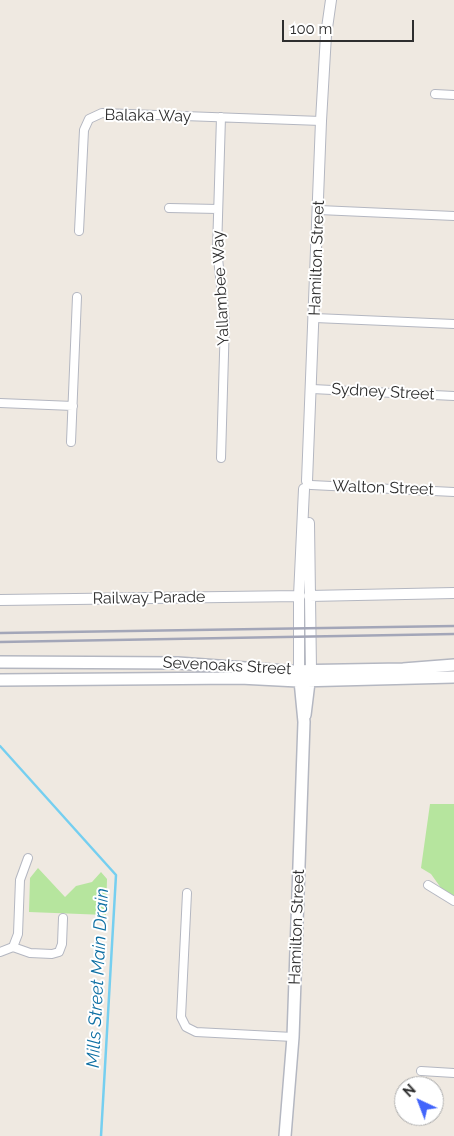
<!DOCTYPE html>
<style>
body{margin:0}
#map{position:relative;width:454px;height:1136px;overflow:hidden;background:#efe9e1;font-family:Raleway,sans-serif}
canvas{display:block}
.north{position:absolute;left:394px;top:1076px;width:50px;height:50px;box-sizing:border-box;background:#fff;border:1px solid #ababab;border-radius:50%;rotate:317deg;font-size:14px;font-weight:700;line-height:20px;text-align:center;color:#2e2e2e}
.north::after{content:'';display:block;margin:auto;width:18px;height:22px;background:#4264fb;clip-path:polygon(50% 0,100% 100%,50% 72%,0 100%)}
.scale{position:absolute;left:282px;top:20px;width:132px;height:22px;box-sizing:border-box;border:2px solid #2e2e2e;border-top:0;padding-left:6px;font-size:15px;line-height:18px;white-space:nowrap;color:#2e2e2e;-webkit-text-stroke:4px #fff;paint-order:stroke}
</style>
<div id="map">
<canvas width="454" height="1136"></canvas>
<div class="north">N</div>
<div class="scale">100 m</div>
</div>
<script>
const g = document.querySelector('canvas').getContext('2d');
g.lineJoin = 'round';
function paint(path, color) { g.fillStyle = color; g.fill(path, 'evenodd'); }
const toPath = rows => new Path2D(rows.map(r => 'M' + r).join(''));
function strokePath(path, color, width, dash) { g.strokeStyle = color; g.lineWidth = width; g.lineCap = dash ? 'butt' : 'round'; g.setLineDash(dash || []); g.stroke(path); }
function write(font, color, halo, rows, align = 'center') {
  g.font = font + ' Raleway,sans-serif'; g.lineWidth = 4; g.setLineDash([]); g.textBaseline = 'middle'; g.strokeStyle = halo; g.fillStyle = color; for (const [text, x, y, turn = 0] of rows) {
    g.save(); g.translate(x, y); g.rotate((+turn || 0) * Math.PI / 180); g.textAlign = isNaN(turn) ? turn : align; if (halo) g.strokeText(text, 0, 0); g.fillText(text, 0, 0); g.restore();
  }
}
paint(toPath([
 [430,804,454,804,454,897,441,888,431,874,421,868],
 [38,868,65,897,76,886,92,882,101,872,107,879,106,915,29,912,30,878]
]), '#b6e59e');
strokePath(toPath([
 [0,746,116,875,101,1136]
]), '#75cff0', 2.5);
const minor = toPath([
 [435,94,454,95],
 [169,208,218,209],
 [319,210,454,216],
 [79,231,84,130,89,119,102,113,321,121],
 [315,318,454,324],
 [312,389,454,396],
 [0,403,73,406],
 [71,442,77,297],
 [221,458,225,320,217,250,221,117],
 [311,485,454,492],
 [428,885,454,901],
 [187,893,181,1017,186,1027,196,1032,293,1037],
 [13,947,30,953,52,954,59,952,62,944,63,918],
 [0,952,13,947,18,934,20,880,28,858],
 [421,1071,454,1073]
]);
const tertiary = toPath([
 [307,481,321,121,326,35,331,0],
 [309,523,311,670],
 [309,596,454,593],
 [0,600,299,596],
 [299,670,299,596,304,489]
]);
const secondary = toPath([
 [0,662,178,663,286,671,403,669,454,665],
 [0,680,240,678,298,681,454,677],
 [305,715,310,674],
 [285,1136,293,1037,304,722,299,670]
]);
strokePath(minor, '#b4b7c1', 10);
strokePath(tertiary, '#b4b7c1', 12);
strokePath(secondary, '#b4b7c1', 14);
strokePath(minor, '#fff', 8);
strokePath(tertiary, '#fff', 10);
strokePath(secondary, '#fff', 11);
strokePath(toPath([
 [0,633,454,626],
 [0,642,454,634]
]), '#a3a6b8', 2.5);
write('16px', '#2e2e2e', '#fff', [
 ["Balaka Way",148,116,1],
 ["Hamilton Street",317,258,-88],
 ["Yallambee Way",221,288,-93],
 ["Sydney Street",383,392,3],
 ["Walton Street",383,488,2],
 ["Railway Parade",149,598,-1],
 ["Sevenoaks Street",227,666,3],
 ["Hamilton Street",297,927,-88]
]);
write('italic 18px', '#0d6fa3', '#fff', [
 ["Mills Street Main Drain",98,978,-87]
]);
</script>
